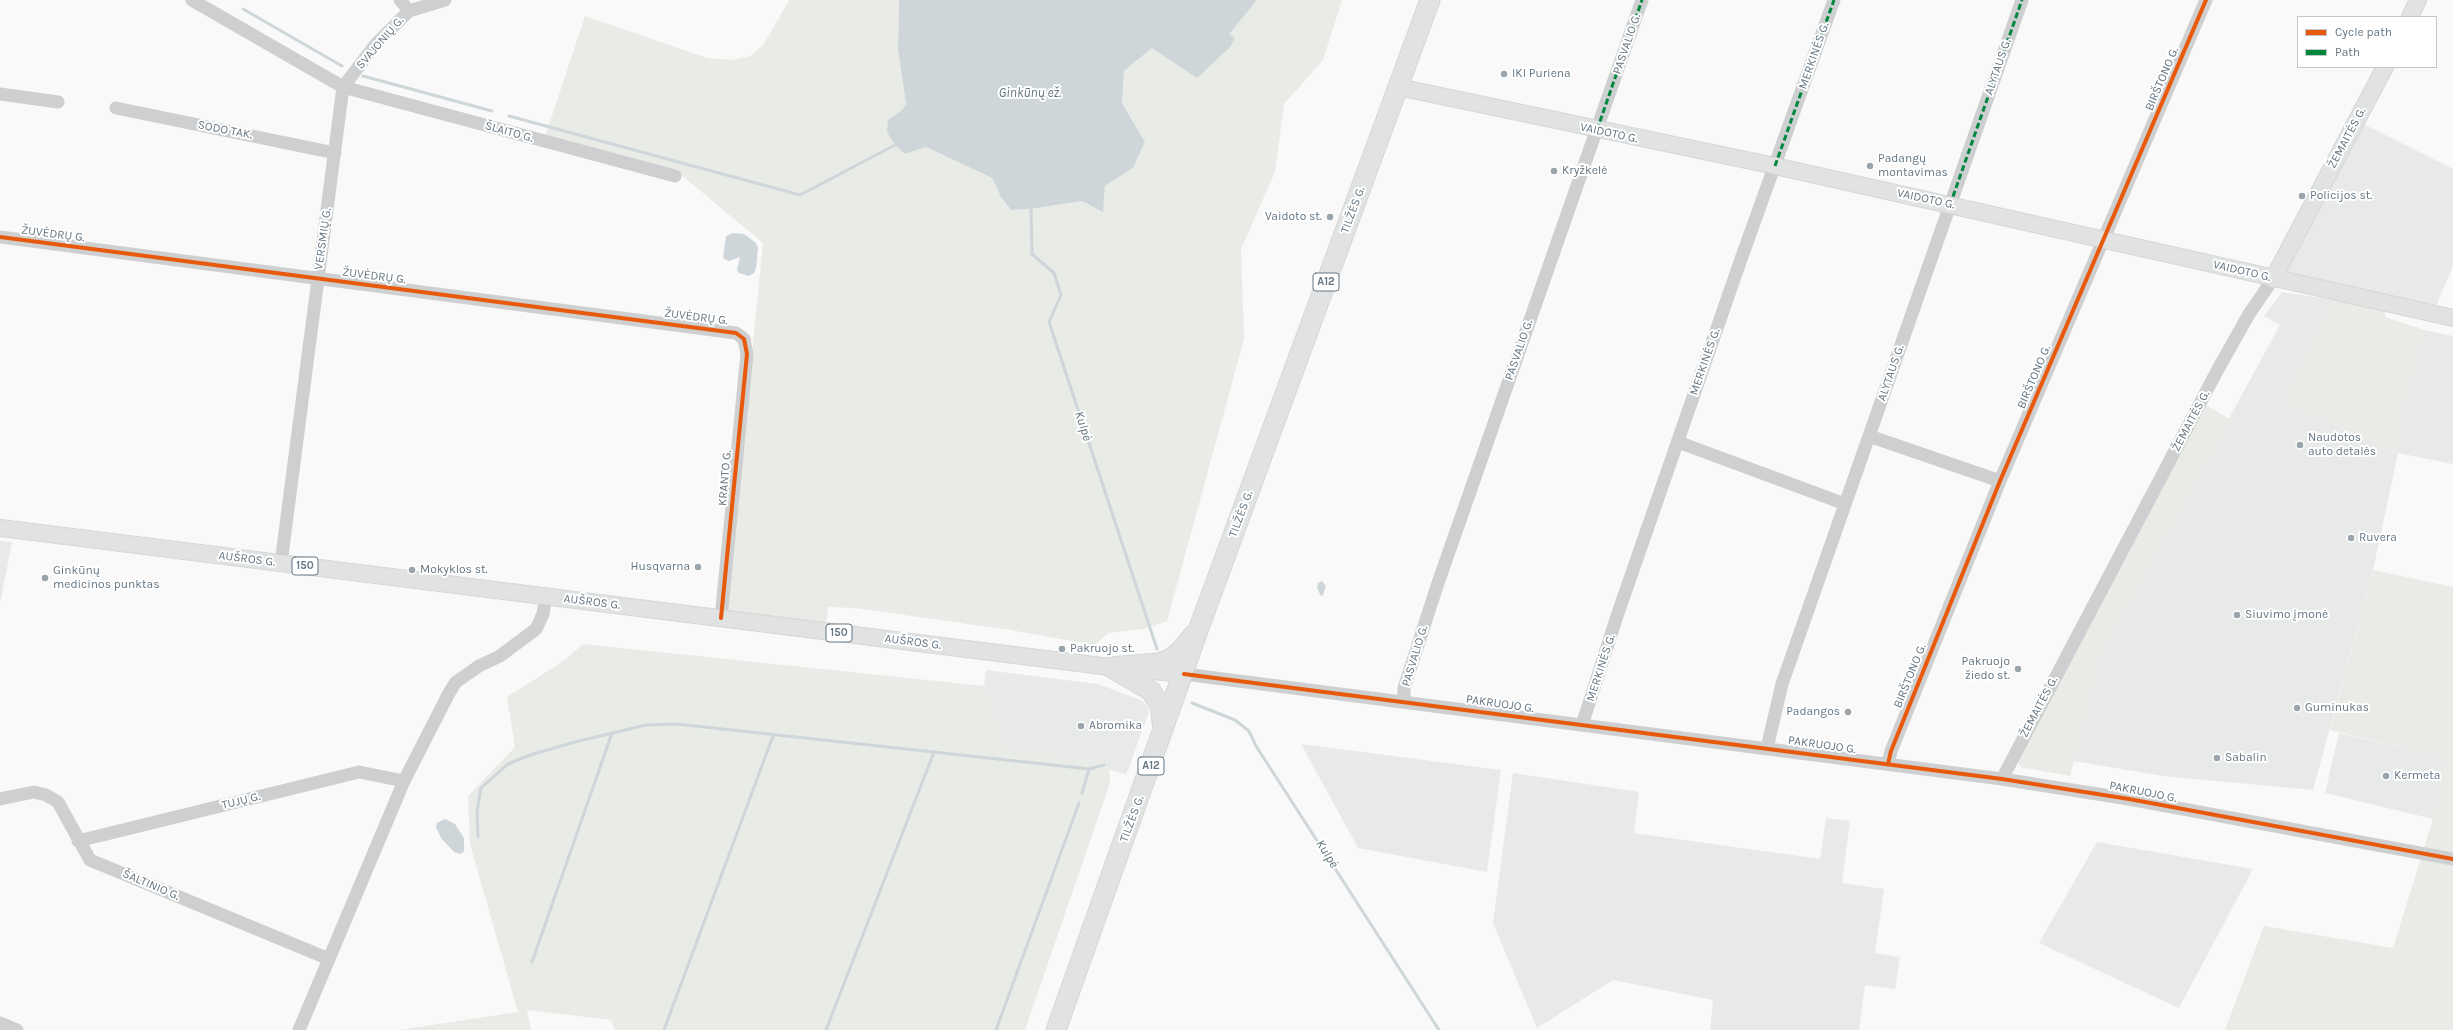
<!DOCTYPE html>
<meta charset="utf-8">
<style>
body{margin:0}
#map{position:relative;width:2453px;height:1030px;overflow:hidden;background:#f9f9f9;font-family:Karla,sans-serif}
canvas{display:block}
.legend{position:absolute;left:2297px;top:16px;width:140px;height:52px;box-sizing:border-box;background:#fff;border:1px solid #c1c8cd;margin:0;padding:5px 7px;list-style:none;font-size:12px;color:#657683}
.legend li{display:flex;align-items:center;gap:8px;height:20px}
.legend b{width:20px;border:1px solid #c1c8cd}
</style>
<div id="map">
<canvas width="2453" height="1030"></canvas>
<ul class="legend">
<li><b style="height:5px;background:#e8590c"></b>Cycle path</li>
<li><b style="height:5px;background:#00873e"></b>Path</li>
</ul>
</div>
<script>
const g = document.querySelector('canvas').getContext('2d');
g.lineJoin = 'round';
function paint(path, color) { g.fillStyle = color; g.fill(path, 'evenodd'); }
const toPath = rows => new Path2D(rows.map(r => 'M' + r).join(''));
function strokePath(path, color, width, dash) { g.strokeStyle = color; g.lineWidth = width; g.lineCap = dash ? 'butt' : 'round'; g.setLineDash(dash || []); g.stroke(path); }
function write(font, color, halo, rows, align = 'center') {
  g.font = font + ' Karla,sans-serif'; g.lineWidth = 4; g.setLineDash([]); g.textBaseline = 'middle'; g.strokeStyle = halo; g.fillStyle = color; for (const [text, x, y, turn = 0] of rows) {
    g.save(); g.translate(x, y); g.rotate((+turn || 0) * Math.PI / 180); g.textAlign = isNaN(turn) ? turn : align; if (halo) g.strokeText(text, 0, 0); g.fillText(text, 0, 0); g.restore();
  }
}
paint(toPath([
 [2357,121,2453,169,2453,266,2433,313,2273,279],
 [2282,292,2333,300,2283,401,2398,453,2404,402,2424,330,2453,336,2453,464,2398,453,2373,570,2313,790,2163,776,2073,761,2100,655,2280,325,2264,316],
 [0,541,12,542,0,604],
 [986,670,1098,684,1143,701,1149,709,1148,715,1126,775,1109,769,1103,762,1005,750,984,686],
 [2339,733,2447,758,2433,819,2325,793],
 [1301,744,1501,770,1487,872,1358,848],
 [1513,773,1639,792,1634,833,1820,859,1826,818,1850,821,1842,883,1884,889,1875,953,1900,957,1895,989,1865,985,1859,1030,1710,1030,1713,1000,1613,980,1537,1028,1493,923],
 [2097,842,2253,869,2179,1008,2039,943]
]), '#e8e9e9');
paint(toPath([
 [789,0,899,0,898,50,906,104,902,110,888,121,905,154,926,147,992,178,1001,197,1011,210,1031,209,1082,201,1103,211,1105,186,1133,168,1145,142,1122,103,1124,71,1152,48,1228,34,1257,0,1342,0,1323,60,1284,104,1275,172,1241,249,1244,339,1167,621,1143,629,1108,633,1095,645,1010,630,855,608,828,607,826,625,726,614,763,243,680,174,545,137,585,16,707,58,732,60,751,56,764,44],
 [2333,300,2385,311,2385,317,2424,330,2404,402,2398,453,2283,401],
 [2201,402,2231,420,2100,655,2070,776,2020,767,2018,761],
 [2373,570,2453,587,2453,1030,2225,1030,2264,926,2393,948,2433,819,2447,758,2330,730],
 [583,644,984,686,1005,750,1103,762,1109,769,1110,783,1025,1030,615,1030,611,1020,527,1010,531,1030,399,1030,518,1012,470,844,468,796,515,747,507,697,565,660]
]), '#e8ebe6');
paint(toPath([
 [899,0,1257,0,1229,34,1235,38,1230,47,1197,78,1152,48,1124,71,1122,103,1145,142,1133,168,1105,186,1103,212,1082,201,1031,209,1011,210,1001,197,992,178,926,147,905,154,895,145,887,132,888,120,902,110,906,104,898,50],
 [733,233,744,234,756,243,758,248,756,268,754,273,749,276,739,273,737,270,740,257,729,261,723,258,726,236],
 [1322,581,1326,586,1323,595,1321,596,1317,588,1318,583],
 [445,819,455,824,464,838,464,852,460,854,454,852,441,838,436,827,437,823]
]), '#ced6d9');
strokePath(toPath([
 [243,9,342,66],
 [363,76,492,111],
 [509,116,800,195,895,145],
 [1031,207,1032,254,1054,273,1061,295,1049,322,1157,649],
 [1192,703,1235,720,1249,731,1256,746,1439,1030],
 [1082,793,1089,769,1104,765],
 [478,837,477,812,481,788,508,764,530,755,575,742,646,725,677,724,1089,769],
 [532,962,612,733],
 [664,1030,773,736],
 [826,1030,934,752],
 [996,1030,1079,803]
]), '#ced6d9', 3);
const major = toPath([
 [2410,17,2418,0],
 [1398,87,1775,166,2453,318],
 [2273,279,2385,67],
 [0,528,1110,667,1184,674]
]);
const highway = toPath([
 [1110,667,1158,663,1170,659,1180,651,1193,635],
 [1110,667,1151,691,1160,705,1163,729],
 [1056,1030,1200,625,1430,0]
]);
strokePath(major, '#d5d6d7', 18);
strokePath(highway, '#d5d6d6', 21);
strokePath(toPath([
 [192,0,343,87,281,563],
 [400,0,409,11],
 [445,0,409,11,376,44,343,87,675,176],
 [0,94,58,102],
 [116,108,335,153],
 [0,237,736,333,744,339,747,354,721,618],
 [1869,436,2000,481],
 [1678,442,1845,504],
 [1184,674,2002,779,2129,799,2453,859],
 [1404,701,1404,688,1437,586,1642,0],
 [1582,725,1617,616,1740,262,1834,0],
 [1767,748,1782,684,2022,0],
 [1888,764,1891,751,2000,481,2206,0],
 [2002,779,2217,371,2249,314,2273,279],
 [0,799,34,792,46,795,58,802,90,860,329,959],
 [78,841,359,772,404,781],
 [0,1023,17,1030],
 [299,1030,404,781,449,693,456,682,479,666,500,656,536,629,543,614,546,596]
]), '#cecfd0', 13);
strokePath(major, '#e1e2e2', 16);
strokePath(highway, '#e1e2e2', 19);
strokePath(toPath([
 [1597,130,1642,0],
 [1775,166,1834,0],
 [1950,205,2022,0]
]), '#00873e', 3, [6, 3]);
strokePath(toPath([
 [0,237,736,333,744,339,747,354,721,618],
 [1184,674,2002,779,2129,799,2453,859],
 [1888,764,1891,751,2000,481,2206,0]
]), '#e8590c', 4);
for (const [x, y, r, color] of [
 [1504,74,4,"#99a4ac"],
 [1870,166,4,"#99a4ac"],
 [1554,171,4,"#99a4ac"],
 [2302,196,4,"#99a4ac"],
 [1330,217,4,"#99a4ac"],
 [2300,445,4,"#99a4ac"],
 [2351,538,4,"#99a4ac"],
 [698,567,4,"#99a4ac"],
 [412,570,4,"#99a4ac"],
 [45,578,4,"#99a4ac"],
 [2237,615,4,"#99a4ac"],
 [1062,649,4,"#99a4ac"],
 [2018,669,4,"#99a4ac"],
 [2297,708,4,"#99a4ac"],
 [1848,712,4,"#99a4ac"],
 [1081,726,4,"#99a4ac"],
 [2217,758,4,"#99a4ac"],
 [2386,776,4,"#99a4ac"]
]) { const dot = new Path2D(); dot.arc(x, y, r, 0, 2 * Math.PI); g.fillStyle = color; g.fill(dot); strokePath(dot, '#fff', 1.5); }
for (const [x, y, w] of [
 [1326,282,26],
 [305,566,26],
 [839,633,26],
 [1151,766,26]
]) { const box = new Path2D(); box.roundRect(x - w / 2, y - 9, w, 18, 3); g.fillStyle = '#fff'; g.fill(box); strokePath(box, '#657683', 1); }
write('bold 11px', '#657683', null, [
 ["A12",1326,282],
 ["150",305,566],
 ["150",839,633],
 ["A12",1151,766]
]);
write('12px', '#657683', '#fff', [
 ["SVAJONIŲ G.",380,43,-49],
 ["PASVALIO G.",1627,44,-71],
 ["MERKINĖS G.",1814,56,-71],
 ["ALYTAUS G.",1998,67,-71],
 ["BIRŠTONO G.",2162,79,-67],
 ["SODO TAK.",225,130,11],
 ["ŠLAITO G.",509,132,15],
 ["VAIDOTO G.",1609,133,12],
 ["ŽEMAITĖS G.",2347,138,-62],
 ["VAIDOTO G.",1926,199,12],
 ["TILŽĖS G.",1353,210,-70],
 ["ŽUVĖDRŲ G.",53,234,7],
 ["VERSMIŲ G.",323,239,-82],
 ["VAIDOTO G.",2242,271,13],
 ["ŽUVĖDRŲ G.",374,276,7],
 ["ŽUVĖDRŲ G.",696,317,7],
 ["PASVALIO G.",1519,350,-71],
 ["MERKINĖS G.",1705,362,-71],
 ["ALYTAUS G.",1891,373,-71],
 ["BIRŠTONO G.",2034,377,-67],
 ["ŽEMAITĖS G.",2191,421,-62],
 ["KRANTO G.",725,478,-85],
 ["TILŽĖS G.",1241,514,-70],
 ["AUŠROS G.",247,559,7],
 ["AUŠROS G.",592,602,7],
 ["AUŠROS G.",913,642,7],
 ["PASVALIO G.",1415,656,-73],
 ["MERKINĖS G.",1601,668,-72],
 ["BIRŠTONO G.",1910,676,-68],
 ["PAKRUOJO G.",1500,704,8],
 ["ŽEMAITĖS G.",2039,707,-62],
 ["PAKRUOJO G.",1822,745,8],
 ["PAKRUOJO G.",2143,792,11],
 ["TUJŲ G.",241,801,-14],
 ["TILŽĖS G.",1132,819,-70],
 ["ŠALTINIO G.",151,885,23]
]);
write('12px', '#657683', '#fff', [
 ["IKI Puriena",1512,74],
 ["Padangų",1878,159],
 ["montavimas",1878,173],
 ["Kryžkelė",1562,171],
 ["Policijos st.",2310,196],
 ["Vaidoto st.",1322,217,"right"],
 ["Naudotos",2308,438],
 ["auto detalės",2308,452],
 ["Ruvera",2359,538],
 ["Husqvarna",690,567,"right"],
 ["Mokyklos st.",420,570],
 ["Ginkūnų",53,571],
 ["medicinos punktas",53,585],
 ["Siuvimo įmonė",2245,615],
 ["Pakruojo st.",1070,649],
 ["Pakruojo",2010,662,"right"],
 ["žiedo st.",2010,676,"right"],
 ["Guminukas",2305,708],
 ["Padangos",1840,712,"right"],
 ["Abromika",1089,726],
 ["Sabalin",2225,758],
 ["Kermeta",2394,776]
], 'left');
write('italic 13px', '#60757c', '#fff', [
 ["Ginkūnų ež.",1030,93],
 ["Kulpė",1083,426,72],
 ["Kulpė",1327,854,58]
]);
</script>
